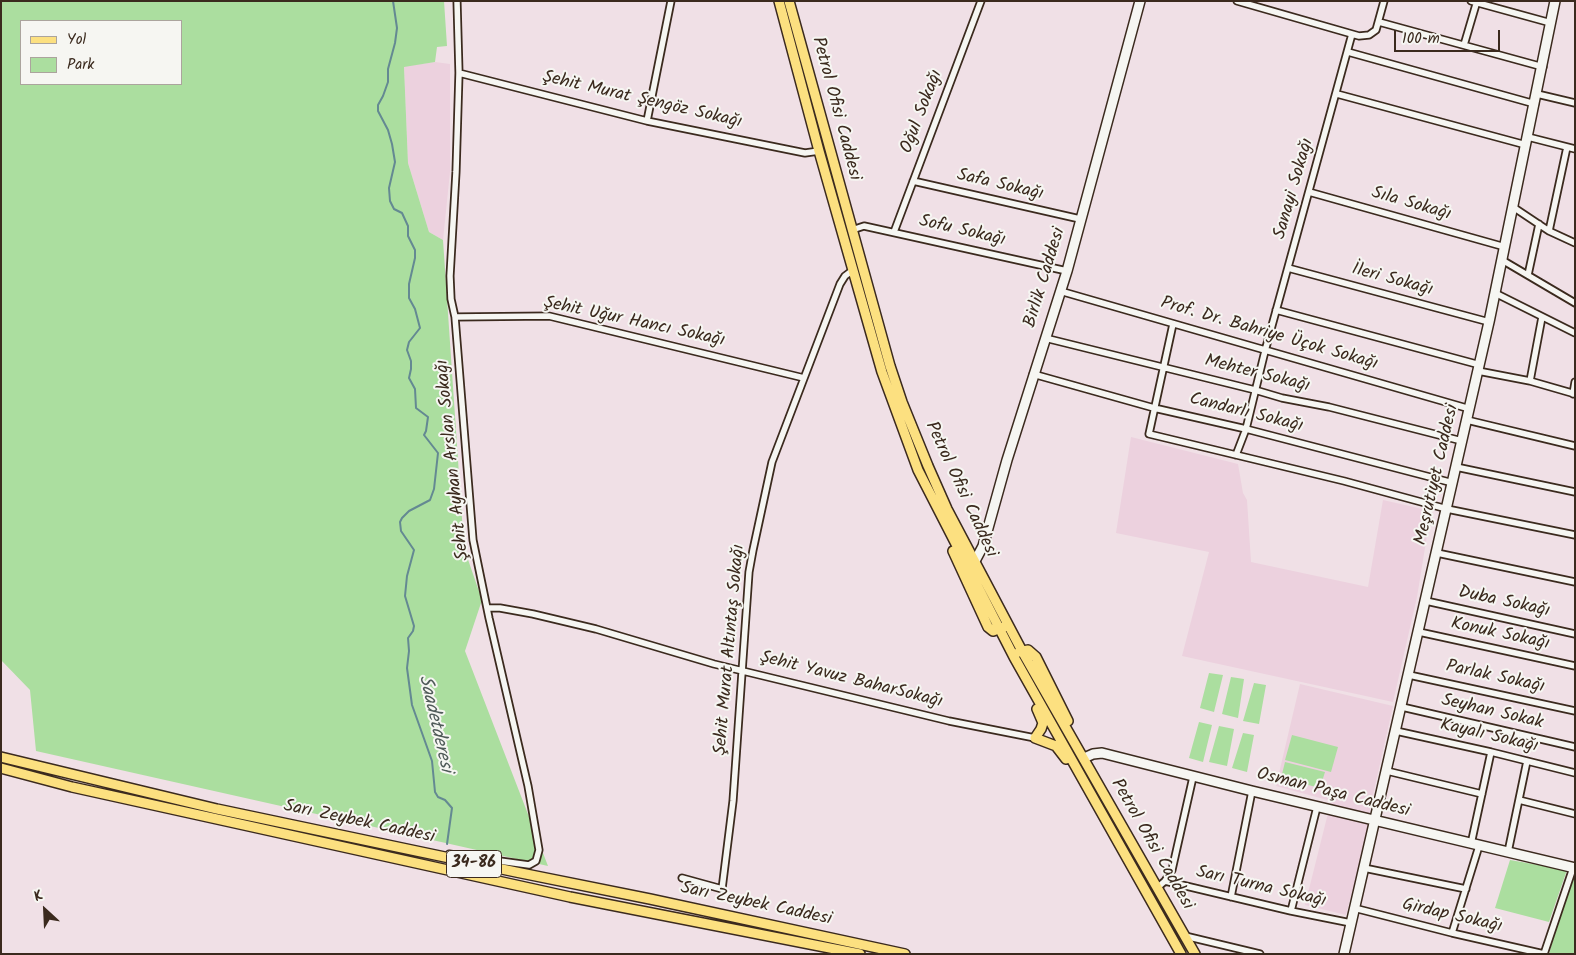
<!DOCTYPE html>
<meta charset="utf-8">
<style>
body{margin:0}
#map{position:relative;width:1576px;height:955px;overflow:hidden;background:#f0e0e6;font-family:Kalam,sans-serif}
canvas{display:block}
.frame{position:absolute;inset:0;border:2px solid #3b2a1e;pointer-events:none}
.legend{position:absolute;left:20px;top:20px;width:162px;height:65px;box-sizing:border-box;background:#f6f6f2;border:1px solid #aba49d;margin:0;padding:6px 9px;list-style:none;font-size:15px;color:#3b2a1e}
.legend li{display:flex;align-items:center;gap:10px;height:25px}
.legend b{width:25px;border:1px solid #aba49d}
.north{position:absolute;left:20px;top:885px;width:50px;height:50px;-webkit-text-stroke:4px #f6f6f2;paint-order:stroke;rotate:335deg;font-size:14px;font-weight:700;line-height:20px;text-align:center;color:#3b2a1e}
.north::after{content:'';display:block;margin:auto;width:18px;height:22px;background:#3b2a1e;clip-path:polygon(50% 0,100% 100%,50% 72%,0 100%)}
.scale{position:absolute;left:1394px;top:30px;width:106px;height:22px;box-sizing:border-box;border:2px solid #3b2a1e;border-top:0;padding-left:6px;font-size:15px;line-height:18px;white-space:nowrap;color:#3b2a1e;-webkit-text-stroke:4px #f6f6f2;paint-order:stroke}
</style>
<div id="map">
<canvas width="1576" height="955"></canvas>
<div class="frame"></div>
<ul class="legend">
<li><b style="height:6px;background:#fce080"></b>Yol</li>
<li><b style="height:14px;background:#abde9f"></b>Park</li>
</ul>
<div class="north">K</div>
<div class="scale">100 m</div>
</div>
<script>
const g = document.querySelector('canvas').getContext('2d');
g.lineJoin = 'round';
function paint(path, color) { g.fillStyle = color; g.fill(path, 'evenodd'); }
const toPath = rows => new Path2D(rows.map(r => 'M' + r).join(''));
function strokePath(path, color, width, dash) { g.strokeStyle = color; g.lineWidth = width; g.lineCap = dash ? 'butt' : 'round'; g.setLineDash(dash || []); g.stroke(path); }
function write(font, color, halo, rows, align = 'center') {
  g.font = font + ' Kalam,sans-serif'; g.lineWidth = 4; g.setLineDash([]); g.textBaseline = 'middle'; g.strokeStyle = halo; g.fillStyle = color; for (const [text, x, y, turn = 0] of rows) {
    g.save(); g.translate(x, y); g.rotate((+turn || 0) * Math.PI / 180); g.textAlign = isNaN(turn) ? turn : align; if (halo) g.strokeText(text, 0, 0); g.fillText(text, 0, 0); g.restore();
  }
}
paint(toPath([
 [435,62,450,64,450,172,443,240,429,232,408,163,404,66],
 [1131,437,1238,464,1243,493,1247,500,1251,562,1368,587,1383,500,1431,511,1417,597,1393,702,1182,656,1209,552,1116,533],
 [1300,684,1393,706,1370,808,1368,832,1346,915,1305,905,1331,801,1276,786]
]), '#ecd1de');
paint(toPath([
 [1,1,444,1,447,46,437,47,435,62,404,67,408,163,429,232,443,240,464,548,482,600,465,651,548,866,36,751,30,690,1,660],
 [21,21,181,21,181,84,21,84],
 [1209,673,1223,675,1214,712,1200,708],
 [1231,677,1244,679,1238,718,1222,714],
 [1254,683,1266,685,1259,724,1243,721],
 [1199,722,1212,725,1203,762,1189,758],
 [1219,726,1234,729,1227,766,1209,762],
 [1243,733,1254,735,1247,772,1232,768],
 [1292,735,1338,747,1331,772,1285,760],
 [1285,762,1325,772,1320,788,1281,778],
 [1510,860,1567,870,1549,922,1495,908],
 [1575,874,1575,954,1549,954,1556,929]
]), '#abde9f');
strokePath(toPath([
 [393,1,397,28,395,43,388,69,388,82,383,96,378,105,378,111,388,130,392,144,395,162,389,188,390,201,394,209,402,213,408,226,408,236,415,250,415,258,409,284,409,298,415,309,420,328,409,342,407,350,411,361,411,369,409,378,415,389,416,408,428,417,426,431,424,435,438,453,434,489,430,500,409,511,402,518,400,522,401,531,414,550,407,576,405,596,414,626,413,631,408,638,409,651,407,668,412,705,432,761,435,792,438,797,445,800,452,808,447,844]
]), '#648992', 2);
const street = toPath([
 [1237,1,1359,36,1369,35,1376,30,1384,1],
 [1471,1,1551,23],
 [1379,22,1543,67],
 [1464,45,1477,1],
 [1348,52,1535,104],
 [459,73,647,121,805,153,819,151],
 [1337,94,1526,145],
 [1537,94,1575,103],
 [647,121,671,1],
 [1528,137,1575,149],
 [913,181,1080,219],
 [1309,192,1505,247],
 [1513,207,1549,231,1575,243],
 [852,230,864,226,1067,271],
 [1549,231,1567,147],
 [894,232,981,1],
 [1502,260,1575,303],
 [1288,268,1489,322],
 [1528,275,1539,224],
 [1060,291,1470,409],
 [1495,293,1575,333],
 [1276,310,1480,365],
 [455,317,549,316,804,378],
 [1173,324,1149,434,1344,481,1447,509,1575,535],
 [1045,338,1255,390,1282,398,1329,407,1462,441],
 [1478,371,1530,381,1575,394],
 [1033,374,1154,408,1246,429,1453,483],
 [1530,381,1542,317],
 [1573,394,1575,382],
 [1467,420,1575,446],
 [1236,455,1246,429,1265,351,1352,34],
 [1456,467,1575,492],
 [1437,553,1575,582],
 [1426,601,1575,634],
 [487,608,500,608,533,614,596,629,714,664,949,721,1035,738],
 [1419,632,1575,666],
 [1409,675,1575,711],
 [1402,707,1575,747],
 [1396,731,1491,752,1575,773],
 [1387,771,1482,794],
 [1519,800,1575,814],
 [1471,844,1491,752],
 [1508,852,1527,761],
 [449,854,529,865,536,861,539,850,528,786,489,618,473,540,455,317,451,299,450,276,456,172,459,73,457,1],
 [1364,868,1466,889],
 [682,878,722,889,733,801,749,572,753,550,772,462,840,284,845,276,853,270],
 [1165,881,1291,911,1351,923],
 [1157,888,1165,881,1172,870,1193,777],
 [1231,897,1252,791],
 [1354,908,1452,933,1544,954],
 [1291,911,1317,807],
 [1452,933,1479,846],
 [1185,936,1260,954],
 [1544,954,1573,868]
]);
const secondary = toPath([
 [975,561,983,546,1007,460,1067,271,1140,1],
 [1084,758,1093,754,1102,753,1252,791,1575,868],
 [1344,954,1489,322,1555,1]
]);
const primary = toPath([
 [779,1,819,151,882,372,918,470,1014,657,1181,954],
 [789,1,890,366,902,402,928,466,947,509,1022,651,1195,954],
 [953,551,988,627,993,631,1004,627],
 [1019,652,1028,650,1036,657,1068,721],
 [1037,709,1043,723,1041,729,1035,738,1056,746,1066,759],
 [1,757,217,809,516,872,650,899,905,954],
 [1,768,72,787,570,897,860,954]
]);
strokePath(street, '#3b2a1e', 9);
strokePath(secondary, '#3b2a1e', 12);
strokePath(primary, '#3b2a1e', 12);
strokePath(street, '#f6f6f2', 5.5);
strokePath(secondary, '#f6f6f2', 9);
strokePath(primary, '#fce080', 9);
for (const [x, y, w] of [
 [474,864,55]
]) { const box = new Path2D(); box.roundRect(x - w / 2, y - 13.5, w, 27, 4); g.fillStyle = '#f6f6f2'; g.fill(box); strokePath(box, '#3b2a1e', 1); }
write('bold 16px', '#3b2a1e', null, [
 ["34-86",474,864]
]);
write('18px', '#3b2a1e', '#f6f6f2', [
 ["Şehit Murat Şengöz Sokağı",642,101,13],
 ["Petrol Ofisi Caddesi",835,109,75],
 ["Oğul Sokağı",923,112,-69],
 ["Safa Sokağı",1000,186,13],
 ["Sanayi Sokağı",1295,189,-74],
 ["Sıla Sokağı",1411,205,16],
 ["Sofu Sokağı",962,232,13],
 ["Birlik Caddesi",1046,278,-73],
 ["İleri Sokağı",1392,281,15],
 ["Şehit Uğur Hancı Sokağı",634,323,12],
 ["Prof. Dr. Bahriye Üçok Sokağı",1269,335,16],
 ["Mehter Sokağı",1257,375,14],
 ["Candarlı Sokağı",1246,414,14],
 ["Şehit Ayhan Arslan Sokağı",454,460,-96],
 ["Meşrutiyet Caddesi",1438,475,-77],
 ["Petrol Ofisi Caddesi",960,490,65],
 ["Duba Sokağı",1504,603,12],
 ["Konuk Sokağı",1500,635,12],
 ["Şehit Murat Altıntaş Sokağı",731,650,-85],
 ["Parlak Sokağı",1495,678,12],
 ["Şehit Yavuz BaharSokağı",851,681,14],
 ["Seyhan Sokak",1492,713,13],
 ["Kayalı Sokağı",1489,737,13],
 ["Osman Paşa Caddesi",1333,794,14],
 ["Sarı Zeybek Caddesi",359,823,12],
 ["Petrol Ofisi Caddesi",1151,845,60],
 ["Sarı Turna Sokağı",1261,888,13],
 ["Sarı Zeybek Caddesi",756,905,12],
 ["Girdap Sokağı",1452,917,13]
]);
write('italic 19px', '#4f5a58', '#f6f6f2', [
 ["Saadetderesi",434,724,77]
]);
</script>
